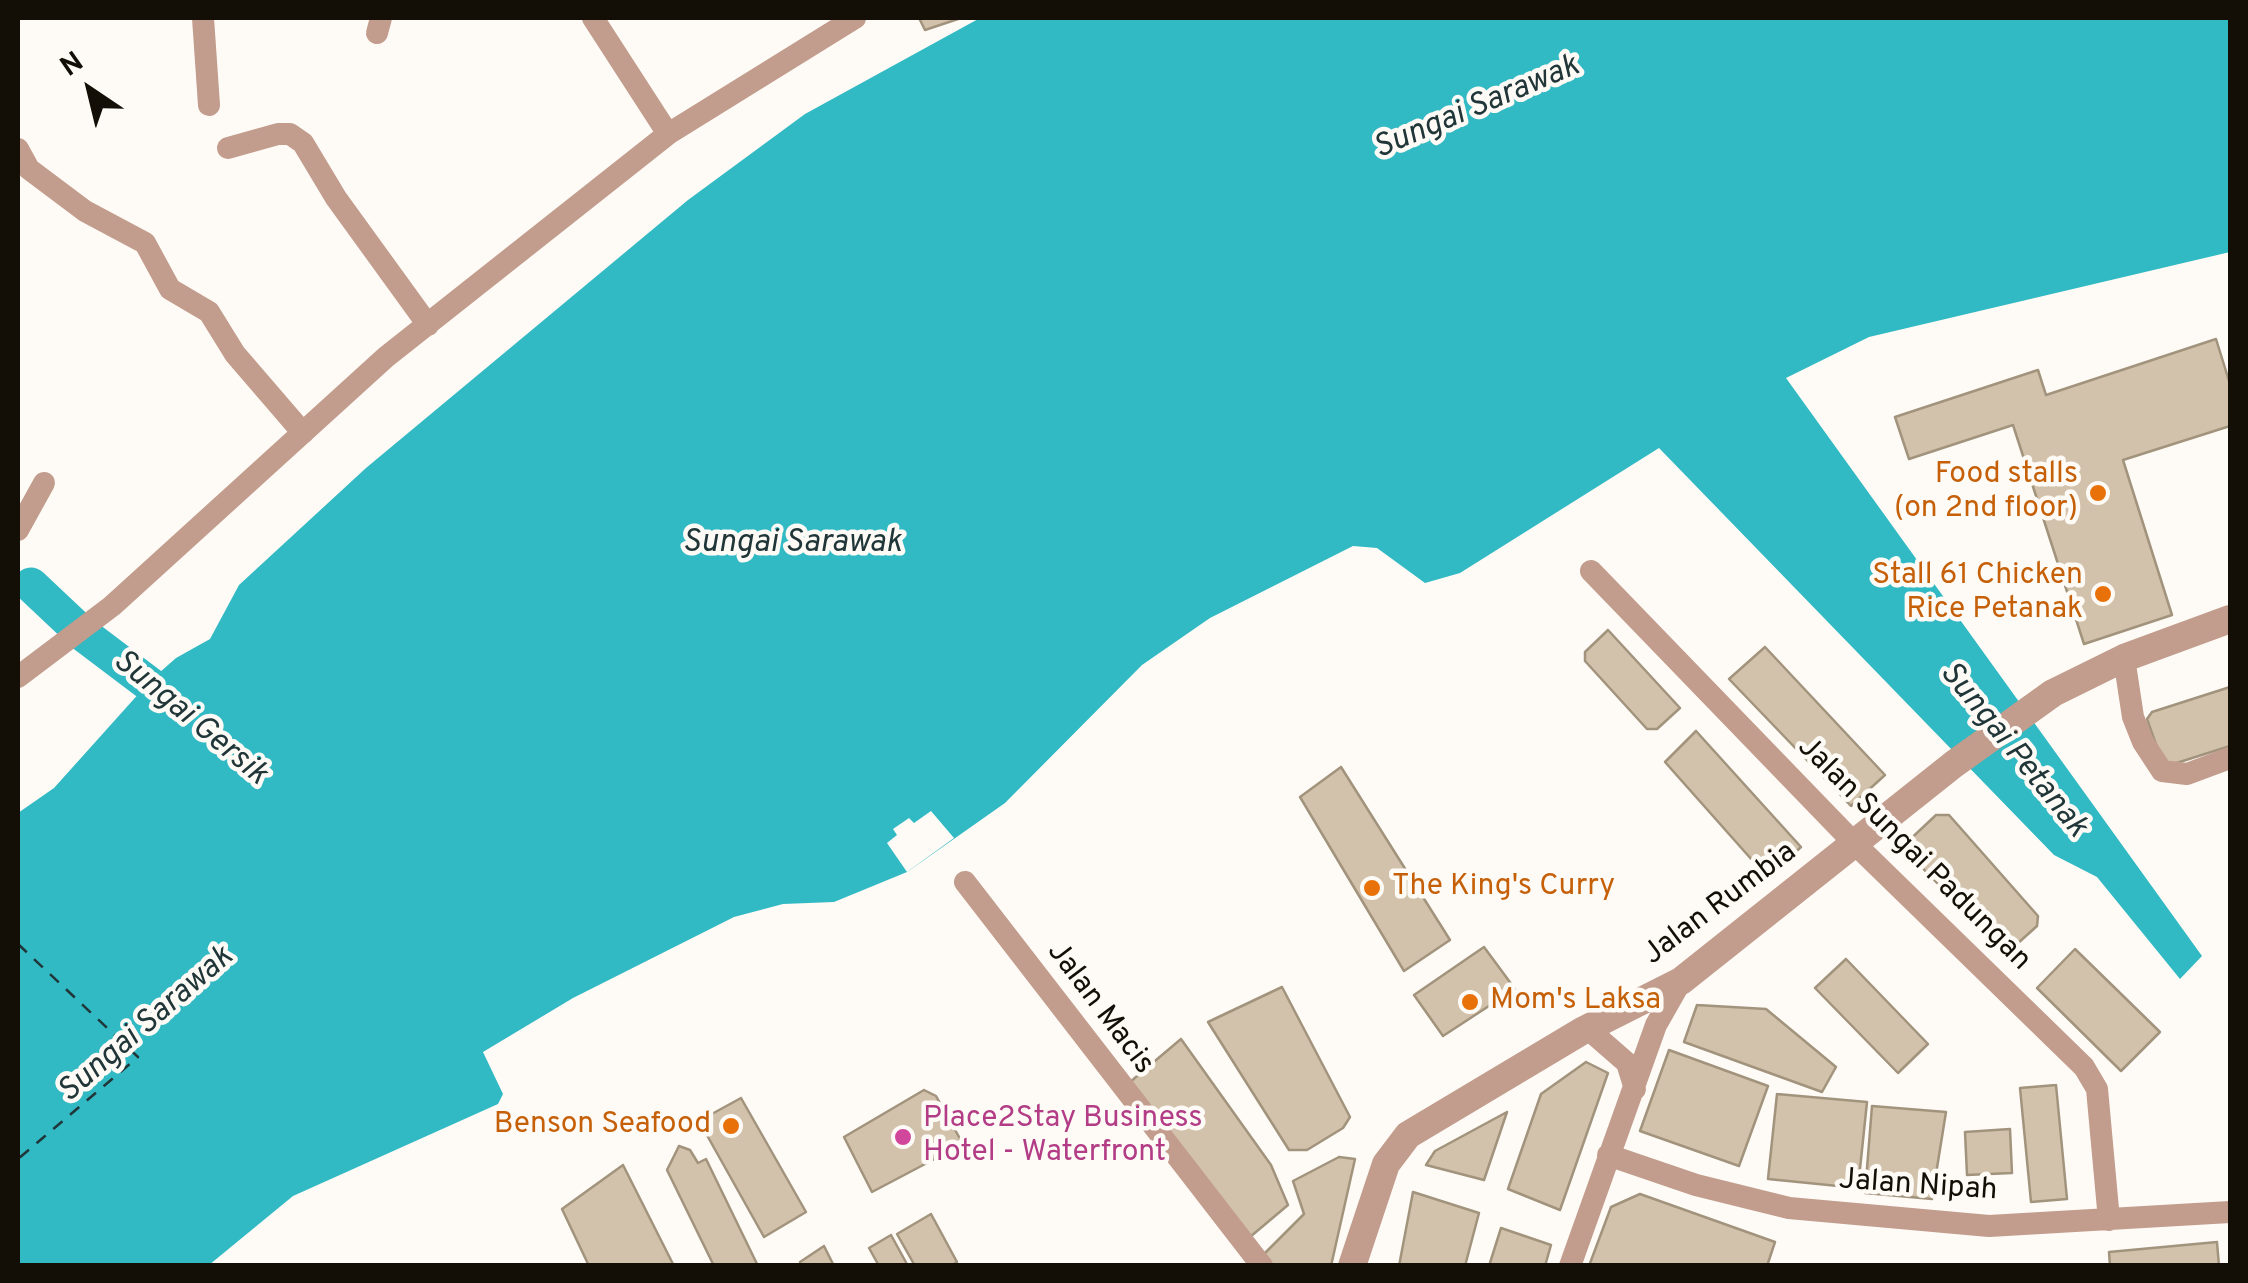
<!DOCTYPE html>
<style>
body{margin:0}
#map{position:relative;width:2248px;height:1283px;overflow:hidden;background:#fefbf6;font-family:Overpass,sans-serif}
canvas{display:block}
.frame{position:absolute;inset:0;border:20px solid #130f07;pointer-events:none}
.north{position:absolute;left:40px;top:40px;width:100px;height:100px;-webkit-text-stroke:8px #fefbf6;paint-order:stroke;rotate:325deg;font-size:28px;font-weight:700;line-height:40px;text-align:center;color:#130f07}
.north::after{content:'';display:block;margin:auto;width:35px;height:45px;background:#130f07;clip-path:polygon(50% 0,100% 100%,50% 72%,0 100%)}
</style>
<div id="map">
<canvas width="2248" height="1283"></canvas>
<div class="frame"></div>
<div class="north">N</div>
</div>
<script>
const g = document.querySelector('canvas').getContext('2d');
g.lineJoin = 'round';
function paint(path, color) { g.fillStyle = color; g.fill(path, 'evenodd'); }
const toPath = rows => new Path2D(rows.map(r => 'M' + r).join(''));
function strokePath(path, color, width, dash) { g.strokeStyle = color; g.lineWidth = width; g.lineCap = dash ? 'butt' : 'round'; g.setLineDash(dash || []); g.stroke(path); }
function write(font, color, halo, rows, align = 'center') {
  g.font = font + ' Overpass,sans-serif'; g.lineWidth = 9; g.setLineDash([]); g.textBaseline = 'middle'; g.strokeStyle = halo; g.fillStyle = color; for (const [text, x, y, turn = 0] of rows) {
    g.save(); g.translate(x, y); g.rotate((+turn || 0) * Math.PI / 180); g.textAlign = isNaN(turn) ? turn : align; if (halo) g.strokeText(text, 0, 0); g.fillText(text, 0, 0); g.restore();
  }
}
paint(toPath([
 [980,18,2230,18,2230,252,1869,337,1786,378,2202,956,2180,979,2097,877,2054,855,1659,448,1460,573,1425,583,1377,548,1353,546,1210,618,1142,665,1005,803,907,872,834,902,783,904,734,917,573,998,483,1052,503,1094,498,1104,293,1196,209,1265,18,1265,18,813,54,788,151,680,176,658,210,639,239,585,366,468,688,200,805,114]
]), '#31b9c4');
paint(toPath([
 [931,811,954,838,907,872,887,843,897,835,893,829,909,818,914,823]
]), '#fefbf6');
strokePath(toPath([
 [31,585,83,634,185,711]
]), '#31b9c4', 35);
strokePath(toPath([
 [18,944,138,1057,18,1159]
]), '#203638', 2.5, [12, 10]);
const building = toPath([
 [919,18,961,18,925,30,919,18],
 [2216,339,2230,384,2230,426,2123,460,2172,615,2084,644,2013,425,1909,459,1895,417,2038,370,2046,395,2216,339],
 [1608,630,1680,708,1657,729,1647,729,1585,661,1585,652,1608,630],
 [1765,647,1885,775,1851,806,1729,679,1765,647],
 [2230,687,2230,746,2164,767,2147,719,2152,712,2230,687],
 [1696,731,1801,847,1768,878,1665,762,1696,731],
 [1341,767,1450,940,1404,971,1300,797,1341,767],
 [1936,815,1949,815,2038,916,2037,926,2006,954,1902,847,1936,815],
 [1484,947,1515,989,1443,1036,1414,995,1484,947],
 [2075,949,2160,1032,2121,1071,2037,988,2075,949],
 [1846,959,1928,1044,1898,1073,1815,988,1846,959],
 [1282,987,1350,1117,1343,1128,1307,1150,1289,1150,1208,1022,1282,987],
 [1697,1005,1766,1009,1836,1067,1822,1092,1684,1042,1697,1005],
 [1181,1039,1271,1165,1288,1205,1250,1237,1130,1082,1181,1039],
 [1669,1050,1768,1086,1739,1166,1640,1131,1669,1050],
 [1586,1062,1608,1073,1560,1210,1508,1189,1541,1094,1586,1062],
 [2056,1085,2067,1199,2031,1202,2020,1088,2056,1085],
 [924,1090,936,1096,963,1144,872,1192,844,1137,924,1090],
 [1777,1094,1867,1102,1858,1188,1768,1179,1777,1094],
 [741,1098,806,1212,764,1237,699,1121,741,1098],
 [1872,1106,1946,1112,1932,1199,1865,1193,1872,1106],
 [1507,1112,1484,1180,1426,1165,1435,1151,1507,1112],
 [2010,1129,2012,1173,1967,1175,1965,1132,2010,1129],
 [679,1146,690,1150,698,1163,706,1159,758,1266,714,1266,667,1170,679,1146],
 [1339,1157,1355,1159,1331,1266,1266,1266,1260,1258,1304,1214,1293,1181,1339,1157],
 [623,1165,674,1266,589,1266,562,1209,623,1165],
 [1413,1192,1479,1213,1465,1266,1399,1266,1413,1192],
 [1640,1194,1775,1242,1767,1266,1589,1266,1611,1207,1640,1194],
 [931,1214,957,1262,951,1266,915,1266,897,1234,931,1214],
 [1501,1228,1551,1245,1545,1266,1489,1266,1501,1228],
 [891,1235,908,1266,879,1266,869,1248,891,1235],
 [2217,1242,2219,1266,2110,1266,2109,1252,2217,1242],
 [824,1246,834,1266,801,1266,800,1262,824,1246]
]);
paint(building, '#d2c2ab');
strokePath(building, '#a2937d', 2.5);
strokePath(toPath([
 [203,18,209,105],
 [593,18,668,134],
 [377,33,381,18],
 [228,148,278,134,290,134,303,143,336,198,428,325],
 [18,149,29,169,85,211,145,243,170,289,209,312,235,354,303,433],
 [18,530,44,483],
 [1591,571,1855,844,2084,1067,2097,1089,2109,1220],
 [2124,658,2133,717,2143,742,2162,771,2187,774,2230,758],
 [18,677,112,606,386,357,668,134,855,18],
 [965,882,1262,1266],
 [1588,1029,1627,1063,1635,1089],
 [1608,1155,1696,1185,1789,1208,1989,1226,2230,1212],
 [1570,1266,1656,1025,1681,981]
]), '#c29c8c', 22);
strokePath(toPath([
 [1352,1266,1386,1164,1408,1135,1582,1031,1681,981,1954,764,2053,693,2124,658,2230,619]
]), '#c29c8c', 28);
for (const [x, y, r, color] of [
 [2098,493,10,"#e8710a"],
 [2103,594,10,"#e8710a"],
 [1372,888,10,"#e8710a"],
 [1470,1002,10,"#e8710a"],
 [731,1126,10,"#e8710a"],
 [903,1137,10,"#d1479c"]
]) { const dot = new Path2D(); dot.arc(x, y, r, 0, 2 * Math.PI); g.fillStyle = color; g.fill(dot); strokePath(dot, '#fefbf6', 4); }
write('30px', '#c56008', '#fefbf6', [
 ["Food stalls",2078,476],
 ["(on 2nd floor)",2078,510],
 ["Stall 61 Chicken",2083,577],
 ["Rice Petanak",2083,611],
 ["The King's Curry",1392,888,"left"],
 ["Mom's Laksa",1490,1002,"left"],
 ["Benson Seafood",711,1126]
], 'right');
write('30px', '#130f07', '#fefbf6', [
 ["Jalan Sungai Padungan",1913,855,45],
 ["Jalan Rumbia",1721,905,-37],
 ["Jalan Macis",1099,1009,53],
 ["Jalan Nipah",1918,1187,4]
]);
write('30px', '#b23c85', '#fefbf6', [
 ["Place2Stay Business",923,1120],
 ["Hotel - Waterfront",923,1154]
], 'left');
write('italic 32px', '#203638', '#fefbf6', [
 ["Sungai Sarawak",1477,109,-23],
 ["Sungai Sarawak",792,545],
 ["Sungai Gersik",189,719,40],
 ["Sungai Petanak",2012,751,51],
 ["Sungai Sarawak",147,1026,-41]
]);
</script>
